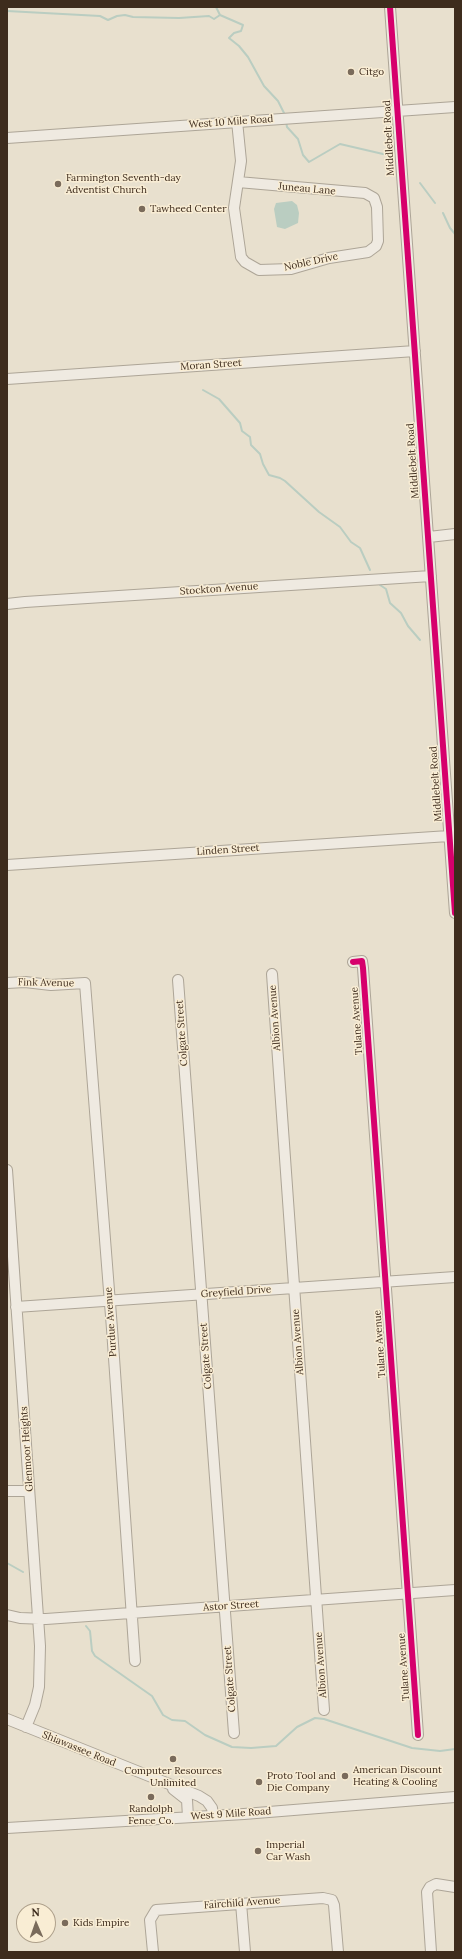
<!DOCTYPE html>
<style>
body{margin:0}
#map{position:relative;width:462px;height:1959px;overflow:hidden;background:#e8e0ce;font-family:Lora,serif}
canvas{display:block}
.frame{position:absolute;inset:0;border:8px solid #3e2c1d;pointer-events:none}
.north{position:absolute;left:16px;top:1903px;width:40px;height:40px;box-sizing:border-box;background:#f9edd4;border:1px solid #aea08b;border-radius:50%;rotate:358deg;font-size:11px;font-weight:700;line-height:16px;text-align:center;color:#3e2c1d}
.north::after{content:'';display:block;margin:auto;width:14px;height:18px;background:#7a6b5b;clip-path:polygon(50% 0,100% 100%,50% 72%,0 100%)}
</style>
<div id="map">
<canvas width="462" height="1959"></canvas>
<div class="frame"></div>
<div class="north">N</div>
</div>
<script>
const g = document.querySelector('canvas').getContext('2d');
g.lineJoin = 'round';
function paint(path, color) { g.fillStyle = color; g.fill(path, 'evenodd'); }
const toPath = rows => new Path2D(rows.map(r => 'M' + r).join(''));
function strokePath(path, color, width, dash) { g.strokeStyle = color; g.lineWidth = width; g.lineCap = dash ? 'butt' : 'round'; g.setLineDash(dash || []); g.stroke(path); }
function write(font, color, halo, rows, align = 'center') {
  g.font = font + ' Lora,serif'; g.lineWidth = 3; g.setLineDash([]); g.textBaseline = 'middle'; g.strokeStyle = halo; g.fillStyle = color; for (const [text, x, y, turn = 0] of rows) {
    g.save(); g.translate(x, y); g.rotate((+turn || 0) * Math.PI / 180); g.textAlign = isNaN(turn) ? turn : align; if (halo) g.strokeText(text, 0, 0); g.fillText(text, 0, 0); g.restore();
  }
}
paint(toPath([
 [292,201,297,205,299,213,298,223,285,229,277,227,274,209,276,203]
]), '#bacdc1');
strokePath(toPath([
 [216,7,220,15,243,25,241,31,234,33,229,38,239,46,248,57,264,86,278,101,285,115],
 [7,11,100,16,108,20,117,16,125,15,133,17,179,18,209,16,214,19,220,15],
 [286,121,287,127,298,139,303,155,309,162,340,144,383,154],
 [420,183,435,203],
 [443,213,450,228,455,234],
 [203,390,219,399,240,423,242,431,250,437,251,445,260,454,263,464,269,475,280,478,285,481,319,512,340,527,351,542,360,548,370,570],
 [380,585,386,589,390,603,401,613,408,626,420,640],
 [7,1563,23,1572],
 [86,1626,90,1631,92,1651,95,1656,152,1696,163,1715,172,1720,185,1721,205,1735,232,1747,251,1748,276,1746,297,1727,315,1718,324,1719,412,1748,440,1751,455,1749]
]), '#bacdc1', 2);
const minor = toPath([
 [390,7,455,913],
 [237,121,241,161,234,208,241,257,245,262,259,270,291,269,329,258,368,252,376,246,378,241,377,207,374,198,365,193,238,182],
 [7,138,455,107],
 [7,379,415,351],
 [429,537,455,534],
 [7,604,25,602,431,576],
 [7,865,449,836],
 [353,962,362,961,363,968,418,1735],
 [272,974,324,1710],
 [178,980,234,1733],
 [7,983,25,982,51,985,85,983,112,1329,135,1661],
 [7,1170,40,1646,39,1687,35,1705,26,1727],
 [16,1307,455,1277],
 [7,1491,29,1491],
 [7,1615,20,1618,46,1619,455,1590],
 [7,1719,199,1796,207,1801,212,1808,213,1816],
 [173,1789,187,1800,188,1817],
 [7,1828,244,1814,455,1797],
 [241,1903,245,1952],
 [153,1952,150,1920,156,1910,323,1898,332,1900,334,1905,338,1952],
 [431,1952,427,1892,430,1887,436,1884,455,1887]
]);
strokePath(minor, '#ada597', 12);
strokePath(minor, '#efeae1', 10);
strokePath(toPath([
 [390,7,455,913],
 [353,962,362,961,363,968,418,1735]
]), '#d6006c', 6);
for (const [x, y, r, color] of [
 [351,72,4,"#7a6b5b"],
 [58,184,4,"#7a6b5b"],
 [142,209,4,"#7a6b5b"],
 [173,1759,4,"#7a6b5b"],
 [345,1776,4,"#7a6b5b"],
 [259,1782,4,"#7a6b5b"],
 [151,1797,4,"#7a6b5b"],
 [258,1851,4,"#7a6b5b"],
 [65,1923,4,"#7a6b5b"]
]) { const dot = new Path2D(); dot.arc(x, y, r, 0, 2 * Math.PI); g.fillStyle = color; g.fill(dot); strokePath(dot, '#f9edd4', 1.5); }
write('10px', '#3e2c1d', '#f9edd4', [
 ["Citgo",359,72],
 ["Farmington Seventh-day",66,178],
 ["Adventist Church",66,190],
 ["Tawheed Center",150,209],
 ["American Discount",353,1770],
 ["Heating & Cooling",353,1782],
 ["Computer Resources",173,1771,"center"],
 ["Unlimited",173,1783,"center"],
 ["Proto Tool and",267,1776],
 ["Die Company",267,1788],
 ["Randolph",151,1809,"center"],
 ["Fence Co.",151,1821,"center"],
 ["Imperial",266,1845],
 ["Car Wash",266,1857],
 ["Kids Empire",73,1923]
], 'left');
write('10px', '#3e2c1d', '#f9edd4', [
 ["West 10 Mile Road",231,122,-4],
 ["Middlebelt Road",389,138,-93],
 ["Juneau Lane",307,189,5],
 ["Noble Drive",311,262,-12],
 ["Moran Street",211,365,-4],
 ["Middlebelt Road",413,461,-94],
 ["Stockton Avenue",219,589,-4],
 ["Middlebelt Road",436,784,-94],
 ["Linden Street",228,850,-4],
 ["Fink Avenue",46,983,1],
 ["Albion Avenue",275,1018,-94],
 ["Tulane Avenue",357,1021,-94],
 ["Colgate Street",182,1033,-94],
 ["Greyfield Drive",236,1292,-4],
 ["Purdue Avenue",111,1322,-94],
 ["Albion Avenue",298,1342,-94],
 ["Tulane Avenue",380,1344,-94],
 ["Colgate Street",206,1356,-94],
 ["Glenmoor Heights",27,1449,-94],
 ["Astor Street",231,1606,-4],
 ["Albion Avenue",321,1665,-94],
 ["Tulane Avenue",404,1667,-94],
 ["Colgate Street",230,1679,-94],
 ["Shiawassee Road",79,1749,22],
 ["West 9 Mile Road",231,1814,-4],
 ["Fairchild Avenue",242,1903,-4]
]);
</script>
